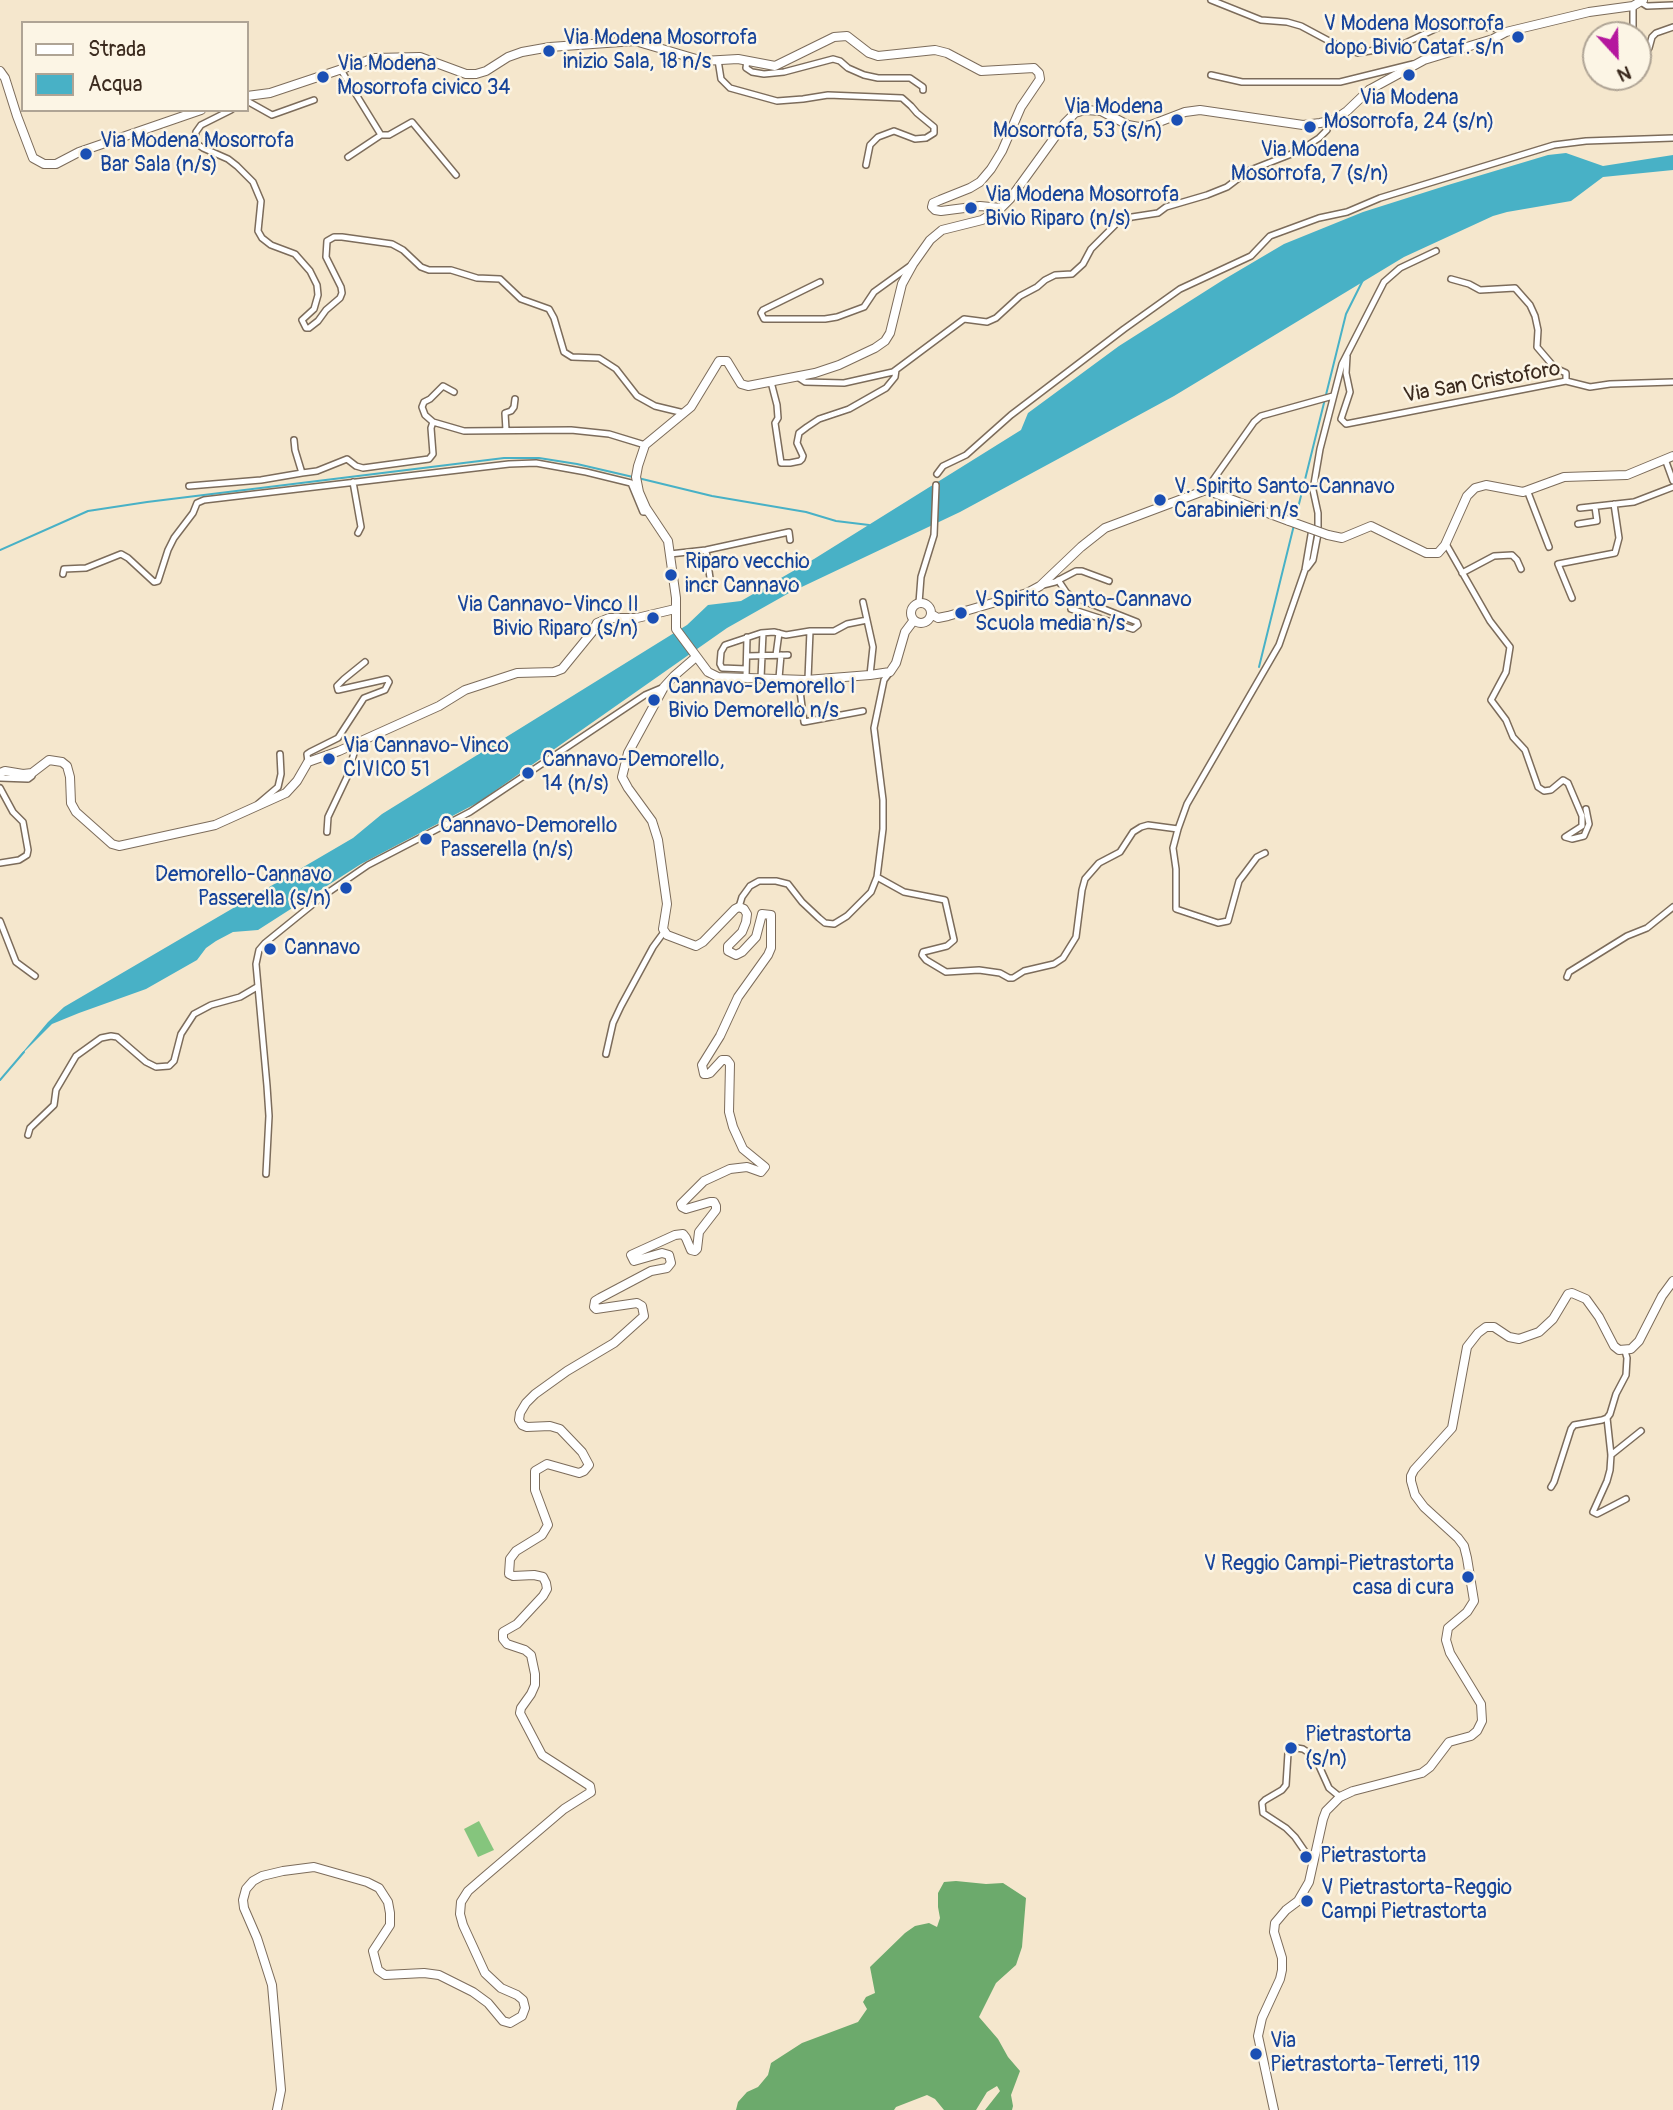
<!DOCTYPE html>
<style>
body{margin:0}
#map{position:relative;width:1673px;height:2110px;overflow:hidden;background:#f5e7cd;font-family:Pangolin,sans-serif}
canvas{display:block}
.legend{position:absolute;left:21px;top:21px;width:228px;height:91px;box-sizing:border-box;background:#fcf5e5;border:2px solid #afa495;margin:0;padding:9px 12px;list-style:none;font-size:21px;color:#3b2a1e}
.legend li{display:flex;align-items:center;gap:14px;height:35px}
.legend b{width:35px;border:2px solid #afa495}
.north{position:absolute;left:1582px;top:21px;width:70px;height:70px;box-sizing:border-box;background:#fcf5e5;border:2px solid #afa495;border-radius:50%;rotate:158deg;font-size:19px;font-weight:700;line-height:28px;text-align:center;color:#3b2a1e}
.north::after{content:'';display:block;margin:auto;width:24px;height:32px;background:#b5179e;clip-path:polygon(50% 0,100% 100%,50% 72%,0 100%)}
</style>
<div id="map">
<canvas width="1673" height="2110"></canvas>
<ul class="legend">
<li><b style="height:9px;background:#fff"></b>Strada</li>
<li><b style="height:19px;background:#48b1c6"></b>Acqua</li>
</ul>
<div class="north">N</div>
</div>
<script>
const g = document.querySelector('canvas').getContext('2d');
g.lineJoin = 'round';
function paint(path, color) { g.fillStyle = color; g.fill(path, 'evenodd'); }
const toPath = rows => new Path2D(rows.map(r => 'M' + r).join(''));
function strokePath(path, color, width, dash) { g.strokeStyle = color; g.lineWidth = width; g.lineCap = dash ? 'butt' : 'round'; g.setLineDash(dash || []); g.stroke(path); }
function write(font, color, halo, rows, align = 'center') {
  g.font = font + ' Pangolin,sans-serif'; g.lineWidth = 5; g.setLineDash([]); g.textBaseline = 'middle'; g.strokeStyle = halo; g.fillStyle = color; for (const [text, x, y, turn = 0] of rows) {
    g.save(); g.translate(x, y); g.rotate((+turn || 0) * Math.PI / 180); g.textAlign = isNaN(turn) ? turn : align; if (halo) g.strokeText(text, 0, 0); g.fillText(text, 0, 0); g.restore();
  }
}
paint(toPath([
 [479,1821,494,1850,478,1857,464,1829]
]), '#85c57d');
paint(toPath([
 [956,1881,986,1884,1003,1883,1026,1898,1022,1947,1016,1965,996,1983,979,2017,998,2039,1008,2057,1020,2071,1011,2095,1013,2106,1012,2110,985,2110,1000,2091,997,2086,987,2092,976,2110,944,2110,935,2099,927,2095,896,2107,894,2110,736,2110,738,2102,747,2092,758,2087,768,2075,771,2063,802,2043,858,2022,867,2009,863,2002,866,1997,875,1993,870,1967,905,1933,915,1926,929,1923,937,1927,940,1918,938,1907,938,1893,944,1882]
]), '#6caa6c');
paint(toPath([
 [1566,153,1603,166,1673,155,1673,170,1603,177,1571,201,1507,212,1493,216,1404,257,1174,396,1058,459,960,512,789,593,727,628,479,802,361,864,258,930,233,932,216,941,206,948,197,960,146,989,79,1013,52,1024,17,1059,48,1022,64,1007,353,838,382,814,687,625,708,605,741,601,814,559,1021,430,1028,413,1119,346,1223,280,1284,244,1363,212,1448,185,1548,155]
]), '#48b1c6');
strokePath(toPath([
 [638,478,712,496,806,512,836,521,869,525],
 [1295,520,1346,314,1363,280],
 [0,550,88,511,147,502,504,458,539,458,577,464,633,477],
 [1259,667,1294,525],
 [0,1080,24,1052]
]), '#48b1c6', 2);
const street = toPath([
 [1211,0,1261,20,1287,22,1301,26,1344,49,1358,53,1399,46,1448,23,1501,29,1506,32],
 [1639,1,1647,6,1673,5],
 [1633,6,1633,35],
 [1613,35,1633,35],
 [1638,58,1649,48,1652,37,1656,33,1673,27],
 [718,60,721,79,730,88,777,101,803,99,828,95,902,98,911,106,917,113,934,127,934,133,926,138,915,139,894,131,878,137,870,145,866,165],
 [747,60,746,68,752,72,764,74,784,72,833,59,840,61,848,68,864,75,878,78,910,78,923,87,923,90],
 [341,70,381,135],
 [1211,75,1242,82,1340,82,1413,64],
 [247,101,272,115,314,100],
 [231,110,201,125,196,132,195,139,197,144,203,148,228,159,237,166,253,182,261,201,258,231,262,238,271,245,295,254,310,271,317,285,318,295,314,309,302,320,306,328,309,328,318,321,326,310,340,298,342,293,341,287,326,257,327,241,334,237,342,237,392,244,403,250,421,267,429,270,451,270,477,278,500,279,521,299,549,309,554,318,564,352,572,357,599,358,616,369,637,396,655,406,684,413],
 [348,157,381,135,389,135,412,122,456,175],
 [1451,279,1469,284,1480,290,1515,288,1530,305,1535,316,1538,330,1537,347,1555,368,1566,373,1566,381],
 [820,282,763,310,761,313,764,319,825,319,837,317,864,307,874,292,910,266],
 [1347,356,1346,373,1350,392,1341,419,1346,424,1566,381,1590,387,1610,384,1673,382],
 [799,378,805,382,844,383,893,372,964,319,987,322,996,318,1020,296,1037,287,1045,280,1055,275,1072,274,1083,264,1091,249,1117,223,1132,217,1158,213,1166,207,1207,195,1227,187,1248,171,1299,151,1319,138,1327,130,1327,121],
 [771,382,777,405,778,418,775,423,781,463,790,463,800,461,802,459,803,456,797,443,799,433,807,427,819,419,849,409,886,388,895,377,896,370],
 [454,392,443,386,430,399,424,402,422,407,425,415,433,422,464,431,571,430,609,434,645,445],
 [506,430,505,413,511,411,514,407,515,399],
 [294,440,295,450,302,473,317,471,347,459,356,466,363,468,429,459,433,454,431,428,433,422],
 [1665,459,1673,481],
 [937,474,943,466,966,455,1011,415,1124,329,1180,289,1251,256,1270,236,1319,218,1347,212,1380,198,1554,145,1586,141,1673,138],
 [353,482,361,527,358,533],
 [189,486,261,480,302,473],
 [1206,490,1254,422,1261,416,1333,396],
 [1527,490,1549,547],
 [1580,508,1634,502,1673,487],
 [1578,524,1597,521,1595,507],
 [1446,544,1490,621,1510,647,1506,672,1491,700,1506,720,1513,737,1525,750,1538,787,1544,791,1551,790,1563,780,1568,783,1582,816,1582,826,1565,837,1572,839,1584,836,1589,824,1586,809],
 [706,550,711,585],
 [670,554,706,550,789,532,790,540],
 [1307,568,1313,560,1318,534,1318,513,1313,490,1320,449,1342,364,1384,282,1400,268,1436,251],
 [1462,573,1494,556,1512,555,1517,560,1521,569],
 [63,574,64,569,86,568,121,554,128,558,154,582,158,581,168,550,174,538,193,513,197,503,204,500,509,464,536,463,586,472,631,483,643,512,648,512],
 [1058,580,1066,592,1071,596,1137,622,1138,625,1133,629,1071,609],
 [1043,585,1055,582,1076,571,1082,571,1109,581],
 [1572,598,1558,564,1615,553,1619,538,1614,504],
 [919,603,921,577,934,535,936,485],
 [867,620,873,647,870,675],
 [776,655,779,633],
 [747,656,788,655],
 [746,669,722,668,720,664,721,652,725,645,761,633,774,632,786,635,810,631,834,631,847,624,867,620,863,602],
 [746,677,747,637],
 [761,678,763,633],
 [779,678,781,655],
 [808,679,810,631],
 [804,680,800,691,804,722,863,711],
 [308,762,307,754,310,752,338,738,364,698,385,690,389,682,387,679,338,690,337,686,344,679,365,662],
 [0,778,28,779,32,776,32,773],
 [0,788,13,812,23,822,28,850,27,855,19,860,0,863],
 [258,804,278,787,281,774,280,754],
 [327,832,328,817,347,777,357,743],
 [1265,853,1257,857,1239,881,1228,921,1218,923,1176,909,1176,869,1173,848,1178,829,1187,804,1279,645,1305,570,1312,529],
 [877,877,904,892,945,900,954,940,947,946,923,952,922,955,926,960,946,972,979,970,1000,973,1009,978,1013,978,1024,971,1054,964,1063,958,1076,937,1082,890,1085,879,1099,863,1120,852,1133,832,1141,827,1148,825,1178,829],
 [739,907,742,897,750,886,759,881,776,881,788,884,802,902,819,918,825,923,834,924,847,916,871,892,877,877,883,829,883,800,874,728,884,680,890,672],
 [0,921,16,962,35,976],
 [1567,977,1569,972,1627,936,1647,928,1673,907],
 [606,1054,613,1023,621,1006,653,947,664,932],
 [28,1135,30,1128,54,1105,56,1090,76,1056,101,1038,111,1036,117,1037,146,1062,156,1067,169,1066,174,1061,181,1034,194,1014,211,1005,240,997,257,987],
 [266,1174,269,1116,267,1086,256,964,259,950,265,943,323,896,368,865,470,812,645,695,664,687],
 [1607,1418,1611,1455,1610,1470,1607,1481,1593,1512,1597,1514,1626,1499],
 [1611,1455,1641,1431],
 [1551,1487,1554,1482,1571,1429,1574,1425,1602,1420,1607,1418,1610,1414,1616,1394,1626,1375,1627,1358,1625,1351],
 [1314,1856,1306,1853,1295,1837,1286,1828,1263,1813,1262,1803,1265,1800,1282,1790,1286,1785,1288,1753,1297,1748,1303,1749,1315,1757,1329,1788,1340,1797]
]);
const secondary = toPath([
 [0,71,5,78,17,116,33,158,44,164,56,164,79,152,201,110],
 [247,96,270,93,375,58,420,57,466,74,476,74,486,71,508,57,522,52,550,47,635,41,703,61,738,59,775,66,834,37,847,36,869,53,878,56,935,50,947,53,981,71,1034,68,1039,73,1040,79,1021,107,1002,151,991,169,980,182,970,188,940,200,933,203,932,207,935,210,941,211,980,206,1001,208],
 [1328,535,1342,538,1371,526,1426,553,1438,553,1445,545,1467,496,1475,488,1486,485,1523,492,1564,477,1627,475,1673,456],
 '911 613a10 10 0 1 1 20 0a10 10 0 1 1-20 0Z',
 [931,614,938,618,948,616,1027,593,1040,586,1081,547,1105,528,1206,490,1289,521],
 [914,620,905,632,896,663,890,672,870,675,806,680,718,677,708,672,676,629,676,598,668,541,646,508,639,492,636,477,638,466,645,445,691,407,719,361,727,361,741,384,748,386,815,373,839,365,875,348,885,341,890,333,902,284,913,264,930,240,942,230,982,220,1001,208,1010,199,1065,123,1075,113,1085,110,1101,111,1128,125,1139,127,1151,125,1185,112,1200,110,1303,125,1320,123,1334,120,1347,111,1369,90,1424,60,1493,39,1506,32,1589,12,1633,6,1643,0],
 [0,773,5,771,23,774,32,773,49,760,62,762,67,766,70,777,71,803,76,812,112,844,119,846,215,825,286,793,297,781,308,762,339,751,439,706,465,690,517,673,554,672,562,669,593,631,597,623,609,618,637,618,675,609],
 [277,2110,281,2090,272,1985,257,1938,244,1908,243,1900,246,1889,253,1881,262,1876,283,1871,314,1867,367,1882,379,1888,388,1902,390,1913,390,1925,373,1951,378,1970,385,1975,424,1973,439,1975,473,1992,488,2003,503,2021,510,2023,522,2016,525,2008,523,2000,517,1995,501,1988,485,1973,463,1925,460,1914,461,1902,468,1891,483,1878,564,1809,591,1792,590,1786,542,1755,520,1713,521,1708,531,1694,535,1685,535,1674,531,1655,525,1650,507,1644,503,1639,503,1632,517,1624,543,1596,547,1589,546,1583,543,1577,534,1575,513,1576,509,1574,510,1559,516,1551,542,1535,548,1525,535,1490,535,1471,547,1464,579,1473,584,1471,589,1465,582,1452,560,1429,550,1426,527,1427,522,1425,519,1420,520,1413,526,1403,535,1394,567,1371,614,1343,644,1316,642,1306,637,1303,596,1309,594,1307,595,1301,600,1298,651,1271,667,1268,671,1263,669,1255,662,1253,634,1261,631,1255,675,1235,683,1234,686,1238,691,1250,695,1251,697,1249,699,1232,716,1210,716,1206,714,1202,710,1202,686,1209,682,1207,681,1204,704,1181,730,1169,747,1167,761,1172,765,1167,743,1149,733,1127,729,1112,730,1064,727,1060,722,1060,710,1073,707,1074,704,1074,702,1065,720,1036,738,997,768,955,771,948,771,915,762,914,756,937,742,952,736,955,728,951,728,946,742,932,746,922,747,914,744,909,739,907,735,909,703,942,696,946,667,935,663,929,667,904,658,840,652,821,628,788,622,777,628,753,664,687,674,676,696,657],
 [1274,2110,1258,2036,1262,2018,1280,1979,1282,1970,1282,1958,1274,1932,1275,1923,1286,1910,1298,1901,1309,1882,1323,1819,1326,1811,1340,1797,1353,1791,1422,1773,1430,1767,1449,1742,1471,1736,1477,1731,1482,1721,1481,1704,1450,1653,1446,1640,1448,1628,1467,1612,1474,1601,1467,1558,1464,1546,1458,1538,1424,1507,1415,1495,1411,1481,1411,1476,1414,1470,1452,1428,1467,1347,1478,1333,1486,1327,1494,1327,1509,1337,1519,1339,1539,1332,1553,1319,1568,1294,1572,1293,1586,1299,1599,1317,1614,1346,1619,1350,1631,1349,1639,1341,1662,1296,1673,1281]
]);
strokePath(street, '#7c6c5b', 8);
strokePath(secondary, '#7c6c5b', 10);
strokePath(street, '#fff', 5);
strokePath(secondary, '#fff', 8);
const secondaryBridge = toPath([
 [1289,521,1328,535]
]);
strokePath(secondaryBridge, '#7c6c5b', 10, []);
strokePath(secondaryBridge, '#fff', 8);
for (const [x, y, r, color] of [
 [1518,37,7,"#1a4fb4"],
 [549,51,7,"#1a4fb4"],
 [1409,75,7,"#1a4fb4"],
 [323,77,7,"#1a4fb4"],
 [1177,120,7,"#1a4fb4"],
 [1310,127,7,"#1a4fb4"],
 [86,154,7,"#1a4fb4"],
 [971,208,7,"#1a4fb4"],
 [1160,500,7,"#1a4fb4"],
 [671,575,7,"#1a4fb4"],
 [961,613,7,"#1a4fb4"],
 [653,618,7,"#1a4fb4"],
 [654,700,7,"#1a4fb4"],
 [329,759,7,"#1a4fb4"],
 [528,773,7,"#1a4fb4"],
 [426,839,7,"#1a4fb4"],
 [346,888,7,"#1a4fb4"],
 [270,949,7,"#1a4fb4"],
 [1468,1577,7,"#1a4fb4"],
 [1291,1748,7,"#1a4fb4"],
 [1306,1857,7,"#1a4fb4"],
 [1307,1901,7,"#1a4fb4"],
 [1256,2054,7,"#1a4fb4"]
]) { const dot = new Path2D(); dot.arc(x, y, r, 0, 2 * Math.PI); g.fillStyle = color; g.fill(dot); strokePath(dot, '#fcf5e5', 2.5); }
write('21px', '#164399', '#fcf5e5', [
 ["V Modena Mosorrofa",1504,25,"right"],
 ["dopo Bivio Cataf. s/n",1504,49,"right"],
 ["Via Modena Mosorrofa",563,39],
 ["inizio Sala, 18 n/s",563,63],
 ["Via Modena",337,65],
 ["Mosorrofa civico 34",337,89],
 ["Via Modena",1409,99,"center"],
 ["Mosorrofa, 24 (s/n)",1409,123,"center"],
 ["Via Modena",1163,108,"right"],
 ["Mosorrofa, 53 (s/n)",1163,132,"right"],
 ["Via Modena Mosorrofa",100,142],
 ["Bar Sala (n/s)",100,166],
 ["Via Modena",1310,151,"center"],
 ["Mosorrofa, 7 (s/n)",1310,175,"center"],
 ["Via Modena Mosorrofa",985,196],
 ["Bivio Riparo (n/s)",985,220],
 ["V. Spirito Santo-Cannavo",1174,488],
 ["Carabinieri n/s",1174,512],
 ["Riparo vecchio",685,563],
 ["incr Cannavo",685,587],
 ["V Spirito Santo-Cannavo",975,601],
 ["Scuola media n/s",975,625],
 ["Via Cannavo-Vinco II",639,606,"right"],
 ["Bivio Riparo (s/n)",639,630,"right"],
 ["Cannavo-Demorello I",668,688],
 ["Bivio Demorello n/s",668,712],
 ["Via Cannavo-Vinco",343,747],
 ["CIVICO 51",343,771],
 ["Cannavo-Demorello,",542,761],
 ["14 (n/s)",542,785],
 ["Cannavo-Demorello",440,827],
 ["Passerella (n/s)",440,851],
 ["Demorello-Cannavo",332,876,"right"],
 ["Passerella (s/n)",332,900,"right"],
 ["Cannavo",284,949],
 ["V Reggio Campi-Pietrastorta",1454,1565,"right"],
 ["casa di cura",1454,1589,"right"],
 ["Pietrastorta",1305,1736],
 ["(s/n)",1305,1760],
 ["Pietrastorta",1320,1857],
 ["V Pietrastorta-Reggio",1321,1889],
 ["Campi Pietrastorta",1321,1913],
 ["Via",1270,2042],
 ["Pietrastorta-Terreti, 119",1270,2066]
], 'left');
write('21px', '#3b2a1e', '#fcf5e5', [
 ["Via San Cristoforo",1482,383,-10]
]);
</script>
